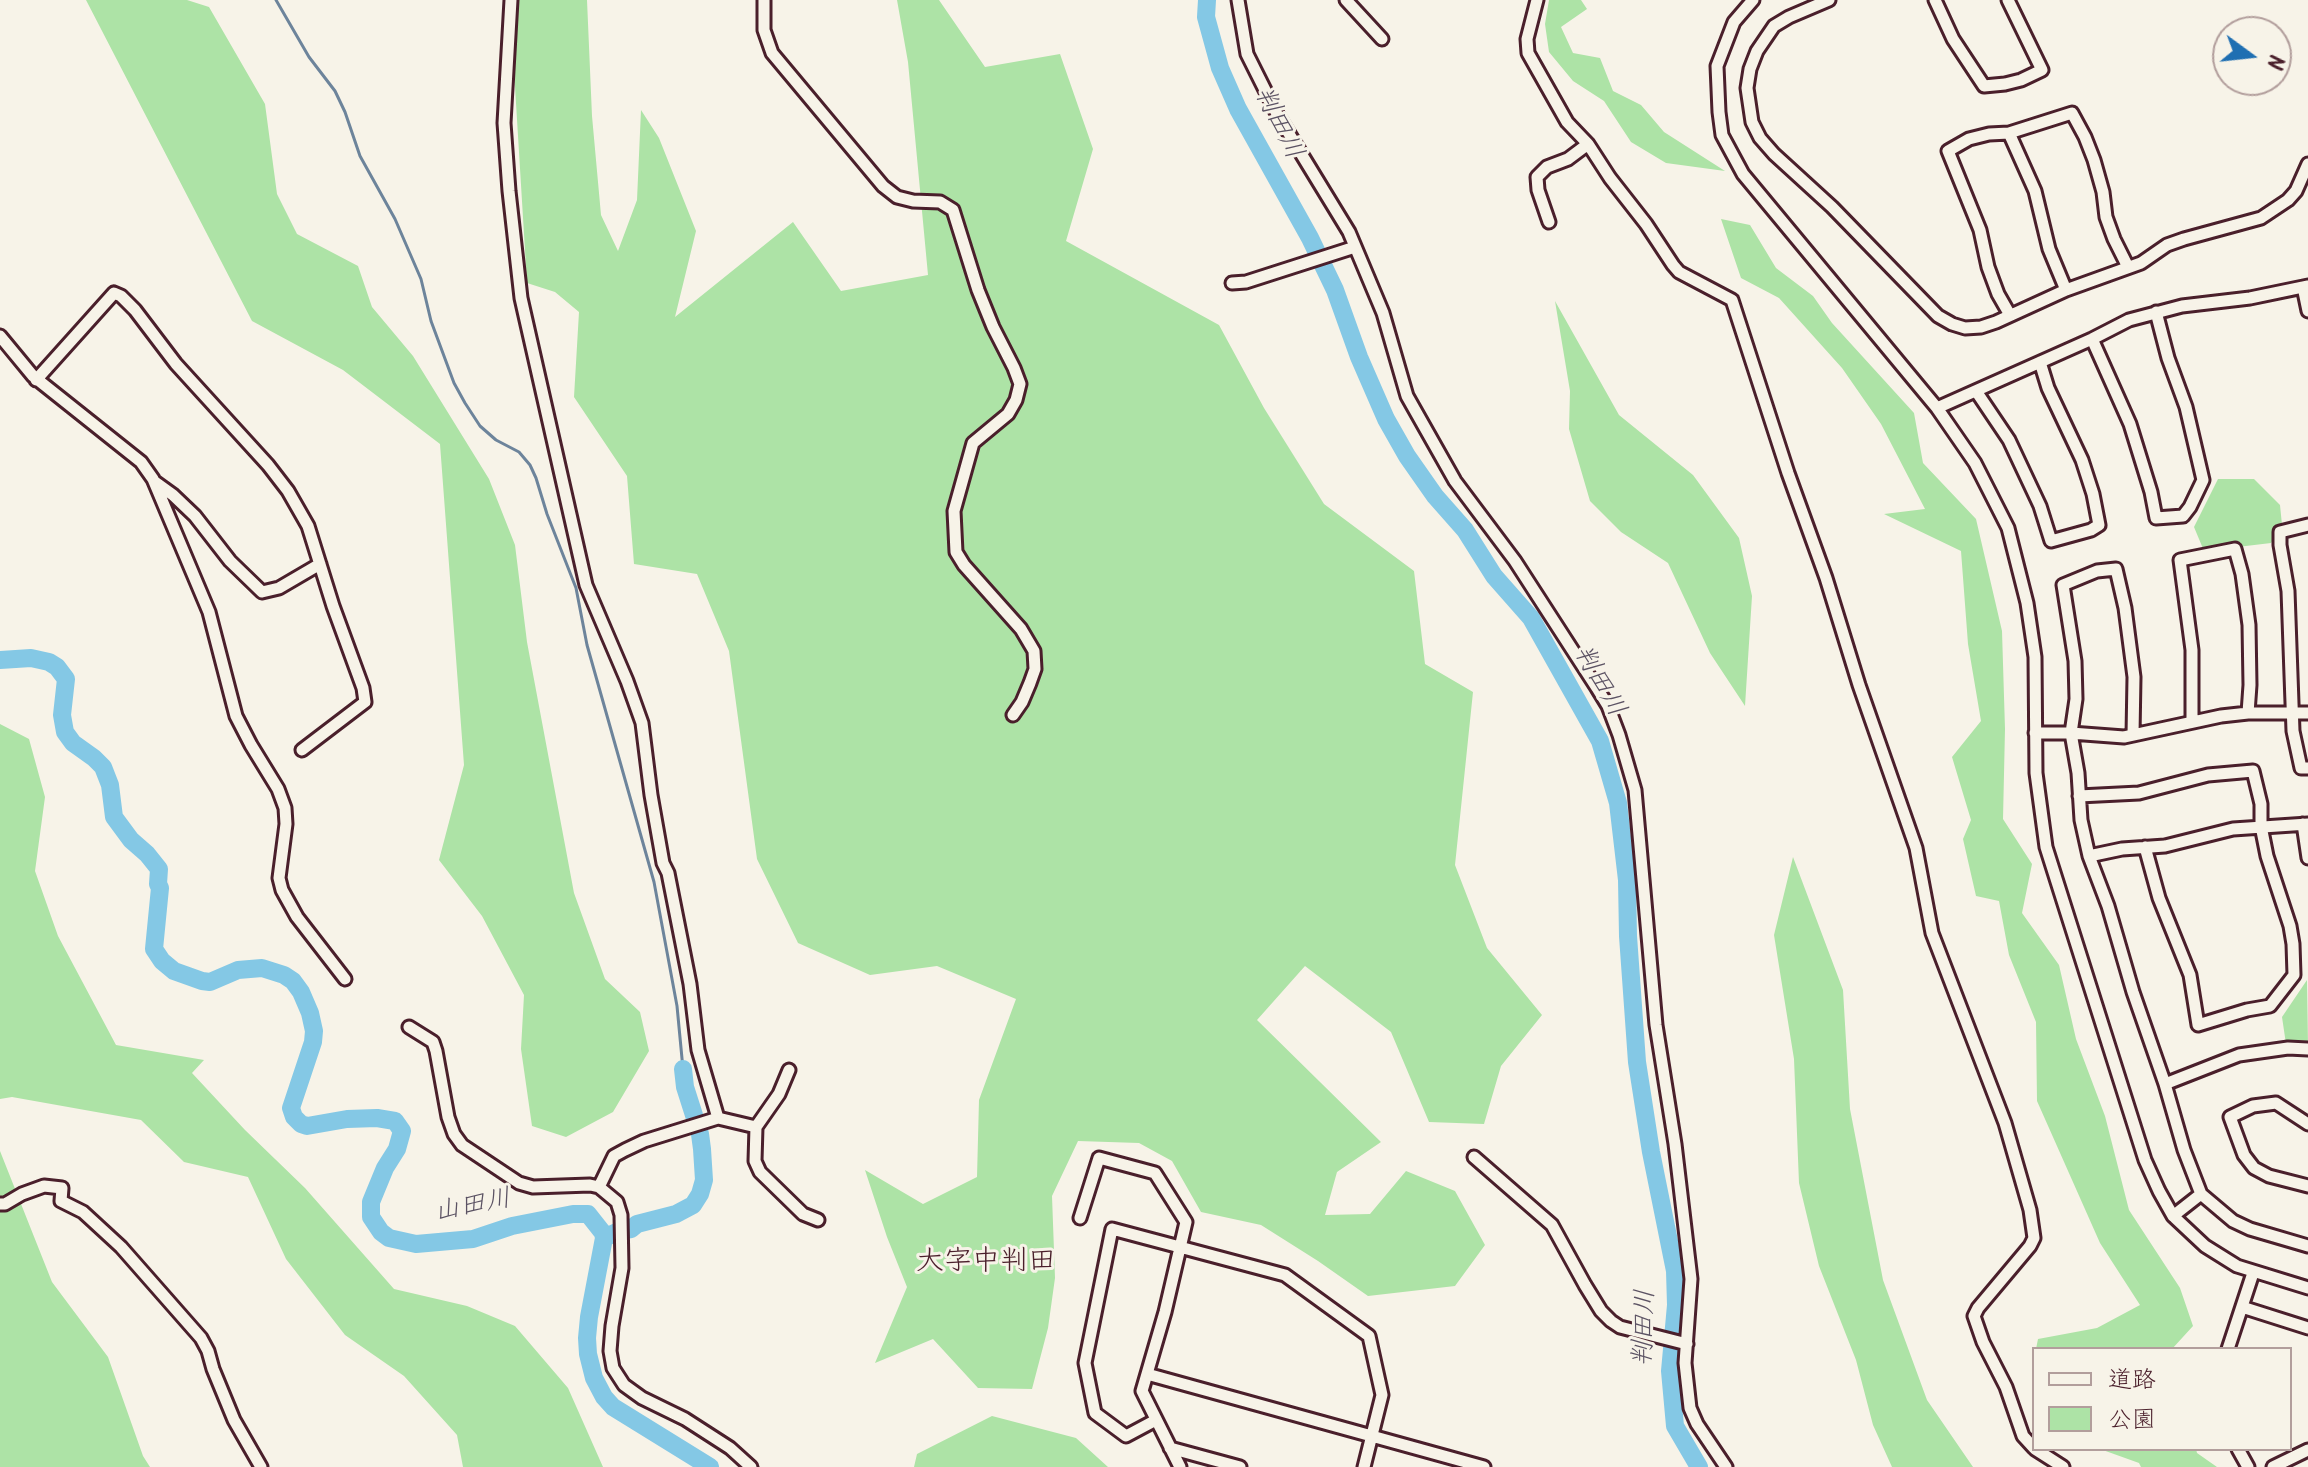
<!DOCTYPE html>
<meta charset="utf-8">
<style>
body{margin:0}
#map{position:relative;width:2308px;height:1467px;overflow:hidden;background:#f7f3e8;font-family:Kalam,"Klee One",sans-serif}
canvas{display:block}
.legend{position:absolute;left:2032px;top:1347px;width:260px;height:104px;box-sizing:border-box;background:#f7f3e8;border:2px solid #b29e9c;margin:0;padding:10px 14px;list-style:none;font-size:24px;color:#4a1f2b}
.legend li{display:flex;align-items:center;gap:16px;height:40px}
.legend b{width:40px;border:2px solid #b29e9c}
.north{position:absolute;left:2212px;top:16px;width:80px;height:80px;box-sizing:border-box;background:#f7f3e8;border:2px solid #b29e9c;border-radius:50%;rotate:105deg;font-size:22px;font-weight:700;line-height:32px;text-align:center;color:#4a1f2b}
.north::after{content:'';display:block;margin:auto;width:28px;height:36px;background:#1f6fb2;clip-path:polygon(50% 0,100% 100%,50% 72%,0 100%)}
</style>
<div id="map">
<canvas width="2308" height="1467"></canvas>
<ul class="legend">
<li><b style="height:10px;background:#f7f3e8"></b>道路</li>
<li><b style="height:22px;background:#ade3a6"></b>公園</li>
</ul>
<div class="north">N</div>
</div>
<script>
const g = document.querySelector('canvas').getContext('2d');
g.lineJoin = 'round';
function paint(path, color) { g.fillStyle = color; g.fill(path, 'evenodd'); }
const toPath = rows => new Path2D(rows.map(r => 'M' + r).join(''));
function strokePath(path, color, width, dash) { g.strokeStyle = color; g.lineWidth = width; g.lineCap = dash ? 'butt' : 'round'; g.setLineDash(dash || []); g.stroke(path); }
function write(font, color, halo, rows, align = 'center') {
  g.font = font + ' Kalam,"Klee One",sans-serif'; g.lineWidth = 6; g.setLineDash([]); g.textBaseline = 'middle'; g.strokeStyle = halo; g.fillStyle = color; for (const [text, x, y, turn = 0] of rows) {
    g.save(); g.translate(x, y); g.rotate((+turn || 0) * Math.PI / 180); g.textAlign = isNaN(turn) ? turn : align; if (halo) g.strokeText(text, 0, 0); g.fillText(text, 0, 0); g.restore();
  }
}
paint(toPath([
 [86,0,187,0,209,7,265,104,277,194,297,234,358,266,372,307,413,356,489,479,515,545,527,642,574,893,605,979,640,1012,649,1051,613,1112,566,1137,532,1126,521,1049,524,995,482,916,439,860,464,765,440,444,343,370,252,321],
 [517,0,587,0,592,116,601,215,618,251,637,200,641,110,659,138,696,231,675,317,793,222,841,291,928,275,908,62,897,0,939,0,985,67,1060,54,1093,149,1066,241,1219,325,1264,408,1324,504,1414,571,1425,664,1473,692,1455,865,1487,948,1542,1015,1501,1066,1484,1124,1429,1122,1391,1032,1305,966,1257,1020,1381,1142,1337,1172,1325,1215,1370,1214,1406,1171,1455,1191,1485,1245,1455,1286,1368,1296,1318,1261,1261,1225,1201,1212,1172,1161,1139,1143,1078,1141,1052,1196,1055,1278,1048,1328,1032,1389,978,1388,933,1339,875,1363,907,1287,887,1237,865,1170,923,1204,977,1177,979,1100,1016,999,937,966,870,975,798,943,757,859,729,651,697,574,634,564,627,476,574,397,579,312,555,292,527,283,513,54],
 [1549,0,1581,0,1587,9,1561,27,1573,53,1600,58,1613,91,1641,105,1664,132,1725,171,1666,163,1631,142,1604,101,1573,81,1549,52,1545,24],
 [1721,219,1750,225,1776,268,1813,296,1832,323,1914,413,1923,463,1976,519,2002,631,2005,729,2003,819,2032,864,2022,913,2059,965,2076,1039,2105,1116,2129,1210,2180,1288,2193,1326,2172,1349,2036,1349,2038,1339,2097,1328,2140,1305,2100,1243,2037,1101,2036,1022,2009,955,1999,901,1976,896,1963,839,1971,820,1952,757,1981,721,1968,644,1961,551,1884,514,1925,509,1881,424,1842,368,1779,298,1741,278],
 [1555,301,1619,415,1693,475,1739,538,1752,596,1745,706,1710,653,1668,563,1621,532,1590,501,1569,429,1570,391],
 [2218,479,2254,479,2280,505,2282,525,2271,543,2204,551,2194,527],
 [0,724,29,739,45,797,35,871,58,936,116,1045,204,1060,192,1073,245,1130,305,1188,394,1289,467,1306,515,1326,568,1388,603,1467,463,1467,457,1435,404,1376,345,1335,286,1259,248,1177,184,1162,141,1120,12,1097,0,1099],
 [1793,857,1843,990,1850,1109,1883,1280,1927,1400,1973,1467,1892,1467,1873,1425,1856,1360,1819,1266,1799,1183,1794,1059,1774,935],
 [2307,980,2308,1046,2286,1044,2282,1017],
 [0,1151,52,1282,108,1357,143,1456,150,1467,0,1467],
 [992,1416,1076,1438,1108,1467,914,1467,917,1454],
 [2100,1449,2196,1449,2197,1453,2217,1467,2141,1467,2139,1463]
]), '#ade3a6');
strokePath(toPath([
 [276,0,309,57,335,91,345,112,360,156,395,219,421,279,431,321,454,383,465,403,480,426,496,440,519,452,530,465,536,478,547,514,576,588,587,645,654,882,677,1006,683,1069]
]), '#6d849b', 3);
strokePath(toPath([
 [1207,0,1206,17,1220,68,1238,109,1310,238,1335,290,1359,357,1386,419,1407,456,1435,496,1465,530,1494,576,1531,618,1600,741,1618,803,1627,880,1628,936,1637,1062,1651,1152,1675,1271,1676,1305,1670,1371,1675,1426,1699,1467],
 [0,660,31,658,49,662,57,667,66,679,62,715,65,732,73,743,94,758,103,767,110,785,114,817,131,840,147,854,159,869,158,884,160,888,154,949,162,961,174,971,202,981,210,982,238,970,262,968,284,975,293,981,301,992,310,1013,314,1031,313,1042,291,1108,294,1117,301,1124,307,1126,347,1119,377,1118,395,1121,402,1131,397,1149,385,1168,371,1202,371,1217,381,1232,389,1238,416,1244,473,1239,512,1226,573,1214,588,1214,603,1233,604,1238],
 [604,1238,589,1317,587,1338,588,1354,594,1378,604,1397,613,1407,710,1467],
 [604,1238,619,1231,631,1229,637,1224,676,1214,693,1205,700,1194,704,1180,702,1149,700,1134,685,1087,683,1069]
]), '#84c8e5', 18);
const minor = toPath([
 [511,0,504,123,509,191,521,298,586,585,627,681,642,723,651,795,663,863,668,873,690,984,698,1050,718,1118,644,1141,625,1150,614,1156,599,1187],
 [764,0,764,30,772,53,883,186,897,197,913,201,940,202,953,210,978,290,993,327,1014,368,1020,384,1016,400,1008,414,973,443,954,511,956,552,964,565,1021,629,1034,651,1035,669,1030,683,1022,702,1013,715],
 [1238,0,1247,54,1277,114,1349,232,1383,313,1407,396,1455,481,1515,561,1597,688,1608,706,1619,735,1635,790,1656,1025,1675,1144,1691,1279,1685,1363,1690,1408,1697,1424,1726,1467],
 [1346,0,1382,39],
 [1537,0,1527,39,1528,53,1567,122,1588,144,1610,178,1646,224,1673,265,1679,272,1732,300,1788,473,1826,578,1859,685,1916,848,1932,933,2005,1123,2030,1210,2034,1238,2030,1246,1978,1308,1974,1316,1983,1342,2006,1387,2023,1436,2034,1448],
 [1753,0,1734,22,1717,66,1719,112,1722,135,1743,174,1937,408,1975,463,2008,528,2027,603,2035,657,2036,773,2046,847,2145,1160,2159,1191,2173,1216,2205,1246,2237,1266,2308,1288],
 [1829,0,1789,17,1774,26,1757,51,1750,69,1747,88,1752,122,1760,138,1774,154,1832,207,1938,316,1952,324,1965,328,1981,327,1996,322,2066,290,2141,263,2167,245,2184,239,2261,218,2288,200,2296,191,2308,164],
 [1935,0,1953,39,1984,86,2005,84,2021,80,2042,70,2008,0],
 [2009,133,2035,191,2049,249,2066,290],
 [1549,222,1538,190,1537,177,1547,167,1568,159,1588,144],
 [1232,283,1246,282,1355,247],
 [2303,287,2308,311],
 [2010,315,1998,294,1988,267,1980,230,1948,151,1969,139,1989,134,2009,133,2072,113,2085,137,2094,160,2103,192,2106,217,2114,239,2128,267],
 [0,336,33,376,141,462,153,479,209,612,236,716,251,745,278,789,285,808,286,824,279,878,282,890,297,917,345,979],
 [2092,339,2130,424,2151,492,2156,518,2183,516,2190,507,2203,480,2186,407,2168,358,2156,312],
 [36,380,114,293,121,296,135,310,176,364,268,465,288,491,308,526,333,606,363,688,365,702,302,750],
 [1976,391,2009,440,2040,506,2051,541,2091,530,2099,525,2093,494,2082,460,2048,388,2040,362],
 [1937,408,2092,339,2129,320,2182,306,2250,298,2308,286],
 [155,482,173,495,195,516,230,561,262,592,279,588,320,564],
 [2308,525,2280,532,2280,545,2288,591,2293,731,2301,768,2308,768],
 [2192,721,2192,650,2180,560,2235,549,2242,574,2249,625,2250,685,2248,713],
 [2035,733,2071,733,2124,737,2221,716,2248,713,2308,713],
 [2133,735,2134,677,2125,608,2116,569,2097,571,2063,585,2075,661,2076,699,2071,733,2078,773,2081,820,2089,856,2108,906,2133,992,2165,1084,2184,1150,2201,1194,2233,1221,2250,1229,2308,1246],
 [2079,796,2139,793,2208,775,2253,771,2261,804,2261,826,2267,856,2290,926,2293,944,2294,975,2270,1006,2247,1010,2198,1025,2190,975,2159,898,2145,847],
 [2303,824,2308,858],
 [2089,856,2122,849,2165,846,2233,829,2308,824],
 [409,1027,433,1042,436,1051,448,1117,454,1134,462,1145,519,1183,533,1187,590,1185,599,1187,617,1202,621,1215,622,1268,612,1326,610,1351,613,1368,624,1385,642,1398,685,1419,730,1448,751,1467],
 [789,1070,779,1094,756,1127,755,1161,760,1172,803,1214,818,1220],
 [2165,1084,2239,1055,2288,1048,2308,1049],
 [718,1118,756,1127],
 [2308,1124,2276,1103,2253,1106,2230,1117,2244,1155,2254,1168,2269,1176,2308,1186],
 [1474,1157,1552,1225,1585,1285,1601,1311,1611,1321,1620,1327,1687,1344],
 [0,1204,5,1204,22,1194,44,1186,62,1188,61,1201,83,1212,121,1247,201,1338,208,1351,213,1369,234,1420,261,1467],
 [2173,1216,2201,1194],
 [1080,1218,1099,1158,1155,1173,1186,1222,1165,1312,1142,1391,1180,1467],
 [2242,1307,2308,1328],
 [2228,1349,2253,1273],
 [1147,1374,1484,1467],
 [1156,1420,1126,1436,1095,1413,1085,1363,1112,1229,1285,1275,1369,1336,1382,1395,1364,1467],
 [1170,1448,1240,1467],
 [2035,1449,2063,1467],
 [2238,1449,2248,1467],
 [2273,1467,2308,1450]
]);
strokePath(minor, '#4a1f2b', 17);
strokePath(minor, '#f7f3e8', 11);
write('italic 26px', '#5b5263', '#f7f3e8', [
 ["判田川",1276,124,63],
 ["判田川",1597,682,60],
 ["山田川",473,1208,-11],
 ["判田川",1647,1328,-88]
]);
write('28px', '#4a1f2b', '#f7f3e8', [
 ["大字中判田",986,1264]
]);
</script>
